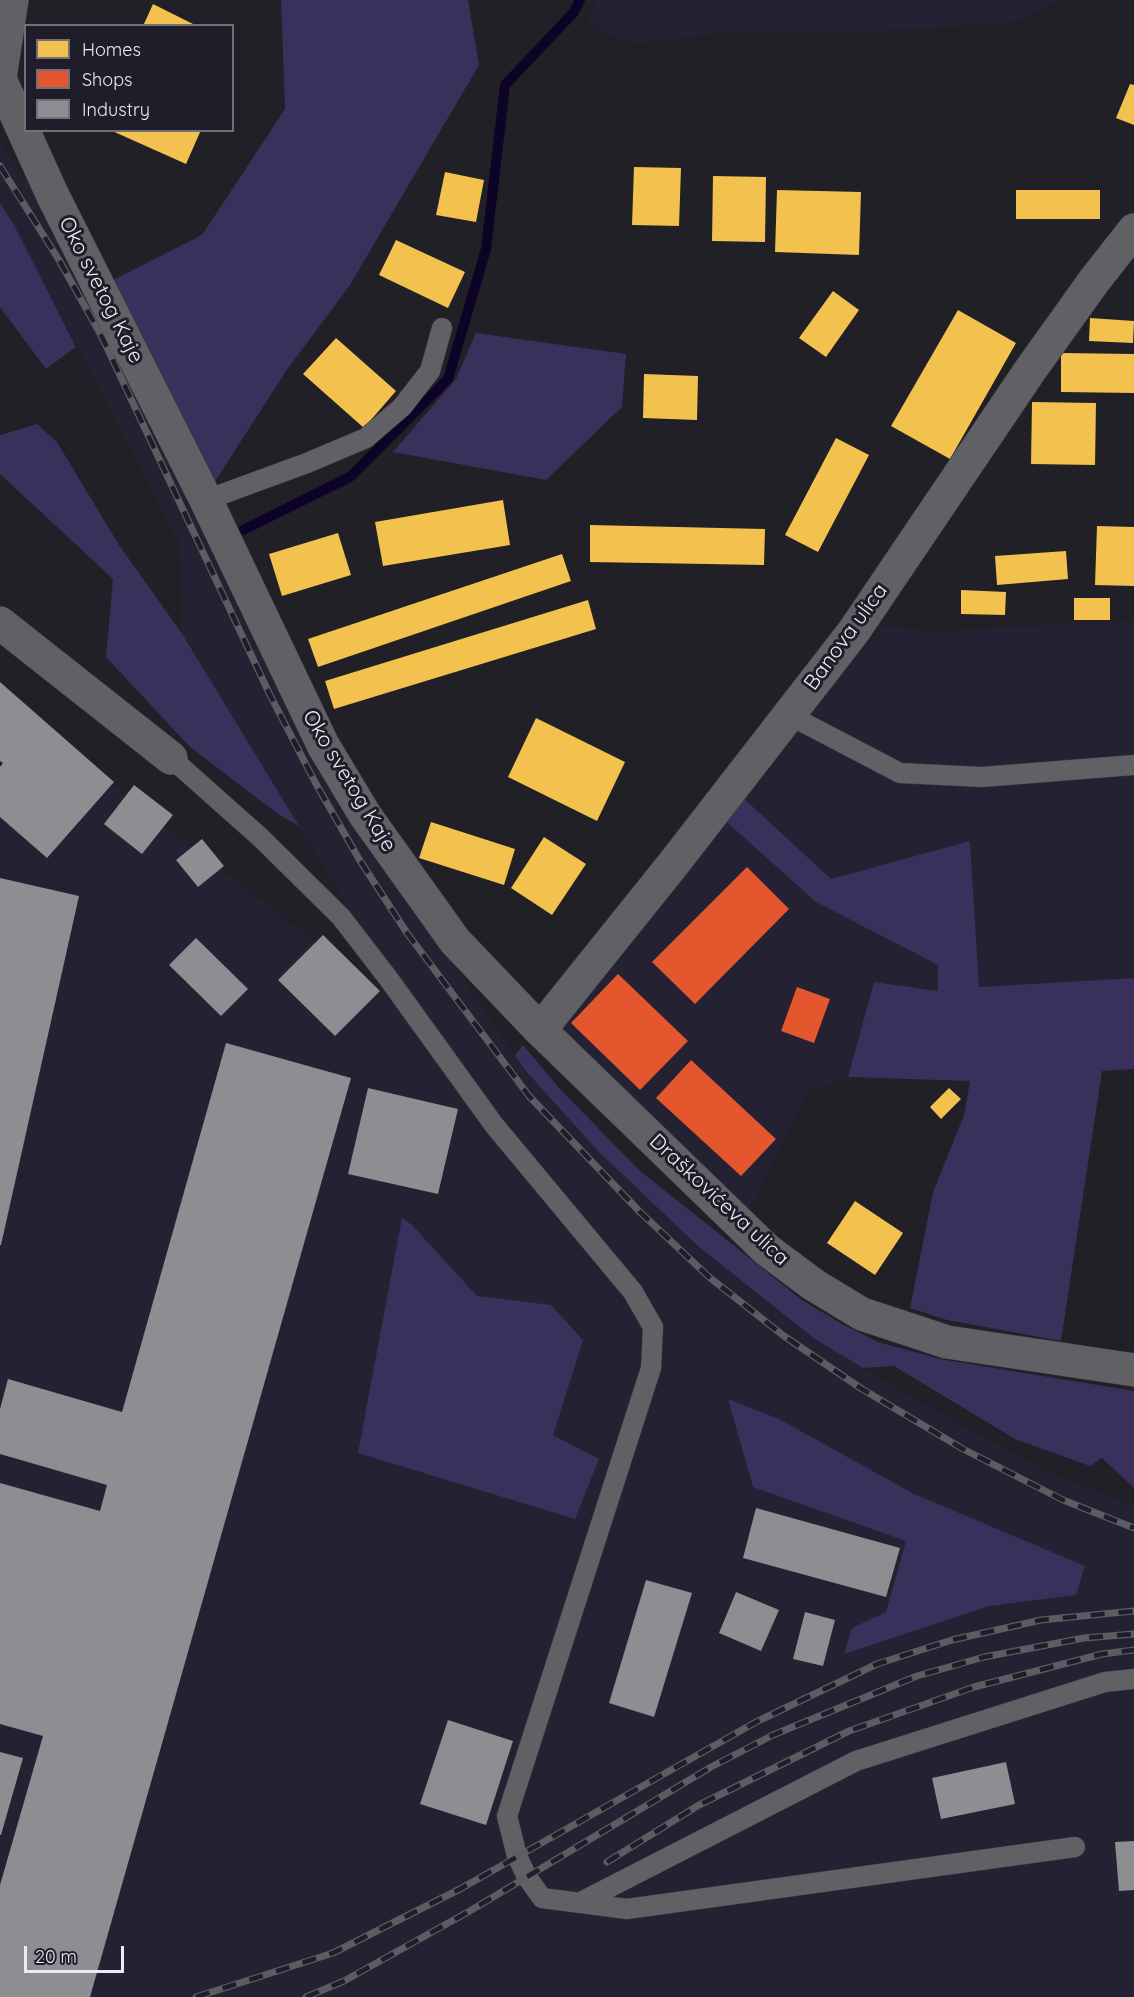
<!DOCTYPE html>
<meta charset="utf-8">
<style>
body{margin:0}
#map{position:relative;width:1134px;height:1997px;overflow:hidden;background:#202026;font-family:Quicksand,sans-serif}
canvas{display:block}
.legend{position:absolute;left:24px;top:24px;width:210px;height:108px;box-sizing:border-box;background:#1e1d29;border:2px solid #706f7a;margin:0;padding:8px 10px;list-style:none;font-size:18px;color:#ebebf3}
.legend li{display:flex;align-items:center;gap:12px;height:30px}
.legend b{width:30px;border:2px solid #706f7a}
.scale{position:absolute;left:24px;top:1946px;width:100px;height:27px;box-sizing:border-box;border:3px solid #ebebf3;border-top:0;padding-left:8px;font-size:18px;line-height:21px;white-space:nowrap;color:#ebebf3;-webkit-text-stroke:4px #1e1d29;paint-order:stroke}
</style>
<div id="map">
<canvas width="1134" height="1997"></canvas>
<ul class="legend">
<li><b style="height:16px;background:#f2c14e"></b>Homes</li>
<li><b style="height:16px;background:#e4572e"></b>Shops</li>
<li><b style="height:16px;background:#8d8d92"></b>Industry</li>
</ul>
<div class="scale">20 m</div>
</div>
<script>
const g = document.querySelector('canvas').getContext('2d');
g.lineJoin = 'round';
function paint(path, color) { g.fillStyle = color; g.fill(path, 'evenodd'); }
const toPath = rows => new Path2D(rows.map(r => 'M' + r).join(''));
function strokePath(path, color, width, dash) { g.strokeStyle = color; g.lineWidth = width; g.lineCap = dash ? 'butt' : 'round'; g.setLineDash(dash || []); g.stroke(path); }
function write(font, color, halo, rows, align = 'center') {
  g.font = font + ' Quicksand,sans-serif'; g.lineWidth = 6; g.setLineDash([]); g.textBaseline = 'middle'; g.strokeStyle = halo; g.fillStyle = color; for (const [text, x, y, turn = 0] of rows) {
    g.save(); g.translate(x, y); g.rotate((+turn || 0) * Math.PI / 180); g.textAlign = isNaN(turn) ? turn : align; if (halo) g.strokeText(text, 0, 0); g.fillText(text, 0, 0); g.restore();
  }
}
paint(toPath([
 [596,0,1057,0,1023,18,997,24,877,31,710,34,639,44,612,36,586,20],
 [0,143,50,214,371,845,525,1070,599,1152,699,1247,815,1339,923,1404,1049,1472,1134,1506,1134,1997,0,1997,0,698,418,1022,181,632,180,544,14,225,0,203],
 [1134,621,1134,978,979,987,970,841,831,879,738,793,884,626,934,631],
 [720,816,816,902,938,965,939,991,874,982,848,1077,808,1091,749,1210,556,1029]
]), '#242232');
paint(toPath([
 [281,0,468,0,479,65,350,285,286,371,214,483,111,281,202,235,285,109],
 [0,203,14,225,76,347,46,369,0,307],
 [476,333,626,354,622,407,546,480,393,452,456,379],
 [37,424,57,442,119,545,181,632,299,826,278,814,190,747,106,657,113,579,0,474,0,435],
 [738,793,831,879,970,841,979,987,1134,978,1134,1069,1102,1071,1061,1341,947,1320,910,1308,933,1192,964,1115,970,1081,848,1077,874,982,938,991,938,965,816,902,720,816],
 [523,1045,559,1088,639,1170,802,1300,842,1324,878,1342,940,1359,1134,1391,1134,1488,1102,1458,1090,1466,1015,1439,894,1366,863,1368,815,1339,699,1247,599,1152,525,1070,515,1055],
 [402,1218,412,1225,477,1296,551,1305,583,1340,553,1435,599,1459,575,1519,358,1453],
 [728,1399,779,1419,914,1494,1085,1566,1076,1595,989,1606,844,1654,852,1628,886,1612,906,1541,753,1487]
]), '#39305c');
paint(toPath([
 [153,4,193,24,192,26,143,26],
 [1130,84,1134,85,1134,125,1116,118],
 [110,130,201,130,186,164],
 [634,167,681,168,679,226,632,225],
 [445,172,484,180,476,222,436,215],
 [713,176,766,177,765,242,712,241],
 [777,190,861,192,859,255,775,252],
 [1016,190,1100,190,1100,219,1016,219],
 [396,240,465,272,448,308,379,275],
 [833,291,859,310,826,357,799,338],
 [958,310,1016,343,950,459,891,426],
 [1090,318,1134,321,1133,343,1089,341],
 [336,338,396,391,364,428,303,374],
 [1061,353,1134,354,1134,393,1061,392],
 [644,374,698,376,697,420,643,418],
 [1032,402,1096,403,1095,465,1031,464],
 [836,438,869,455,818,552,785,535],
 [503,500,510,545,383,566,375,522],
 [590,525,765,529,764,565,590,562],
 [1097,526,1134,527,1134,586,1095,585],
 [338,533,351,575,282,596,269,554],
 [1066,551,1068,579,997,585,995,556],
 [562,554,571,581,318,667,308,639],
 [961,590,1006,592,1005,615,961,614],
 [1074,598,1110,598,1110,620,1074,620],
 [588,600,596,629,334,709,325,681],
 [536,718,625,762,597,821,508,777],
 [431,822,515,849,504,885,419,858],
 [544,837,586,864,552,915,511,888],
 [949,1088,961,1099,941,1119,930,1107],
 [855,1201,903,1233,875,1275,827,1243]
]), '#f2c14e');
paint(toPath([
 [747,867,789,909,695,1004,652,962],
 [618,974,688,1041,640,1090,571,1023],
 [797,987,830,999,814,1043,781,1031],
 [691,1060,776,1139,741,1176,656,1098]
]), '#e4572e');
paint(toPath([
 [0,682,114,782,47,858,0,817,0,767,3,763,0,761],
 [134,785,173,815,142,854,104,824],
 [202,839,224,866,198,887,176,860],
 [0,878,79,896,1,1245,0,1245],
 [323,935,380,991,335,1036,278,980],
 [196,938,248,989,221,1016,169,965],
 [226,1043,351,1078,90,1997,0,1997,0,1885,43,1736,0,1724,0,1483,100,1511,107,1485,0,1454,0,1409,8,1379,122,1412],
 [368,1088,458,1109,438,1194,348,1174],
 [756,1508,900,1548,886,1597,743,1558],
 [646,1580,692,1593,654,1717,609,1703],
 [736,1592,779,1610,761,1651,719,1633],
 [805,1612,835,1620,823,1666,793,1659],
 [448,1720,513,1741,486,1825,420,1804],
 [0,1752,23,1758,1,1835,0,1835],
 [1006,1762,1015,1804,941,1819,932,1778],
 [1134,1841,1134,1890,1119,1891,1115,1842]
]), '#8d8d92');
strokePath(toPath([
 [243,530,350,477,448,379,486,249,505,85,574,12,580,0]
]), '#0d0326', 10);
const service = toPath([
 [206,500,307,463,366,438,402,407,430,371,442,328],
 [789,715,900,773,982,777,1134,765],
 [171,758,261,838,341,917,388,978,494,1125,633,1292,653,1327,651,1368,507,1816,517,1856,527,1877,542,1898,627,1909,1075,1847],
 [579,1903,856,1761,1105,1682,1134,1679]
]);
const minor = toPath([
 [0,78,12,0],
 [0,79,53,196,206,500,323,745,365,815,455,941,540,1030,767,1250,814,1285,862,1314,947,1342,1134,1370],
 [0,623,171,758],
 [540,1030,674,863,854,631,1031,369,1094,281,1134,230]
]);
strokePath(service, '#3b3b40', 21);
strokePath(minor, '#3b3b40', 34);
strokePath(service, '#616065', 20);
strokePath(minor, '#616065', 33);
const rail = toPath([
 [0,166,59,260,102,337,270,695,316,784,359,859,407,933,529,1096,640,1212,709,1277,784,1336,862,1389,963,1449,1063,1500,1134,1528],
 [607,1862,699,1805,849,1731,974,1687,1102,1654,1134,1650],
 [196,1997,333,1953,460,1889,756,1722,877,1664,952,1640,1041,1620,1134,1611],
 [306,1997,344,1981,468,1912,711,1767,773,1735,917,1676,984,1657,1084,1638,1134,1634]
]);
strokePath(rail, '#5c5c62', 7);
strokePath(rail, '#1e1d29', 4.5, [14]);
write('21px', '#ebebf3', '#1e1d29', [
 ["Oko svetog Kaje",101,290,63],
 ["Banova ulica",846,637,-54],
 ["Oko svetog Kaje",349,781,59],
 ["Draškovićeva ulica",719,1200,43]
]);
</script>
